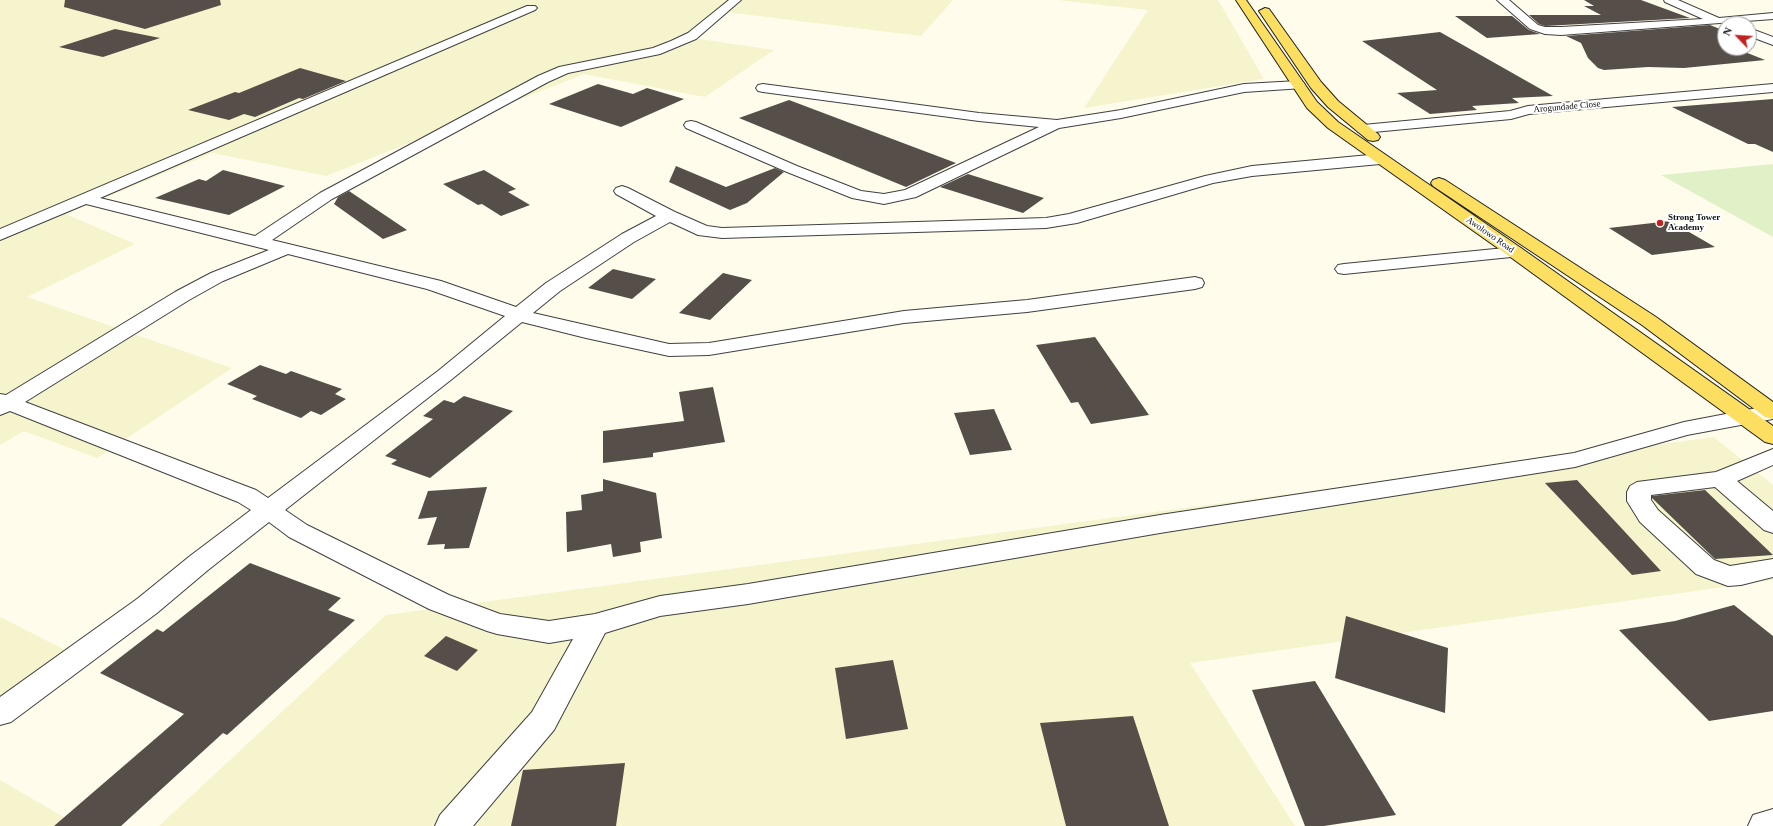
<!DOCTYPE html>
<style>
body{margin:0}
#map{position:relative;width:1773px;height:826px;overflow:hidden;background:#fffcec;font-family:"Times New Roman",serif}
canvas{display:block}
.north{position:absolute;left:1717px;top:16px;width:40px;height:40px;box-sizing:border-box;background:#fff;border:1px solid #9e9e9e;border-radius:50%;rotate:295deg;font-size:11px;font-weight:700;line-height:16px;text-align:center;color:#0d0d0d}
.north::after{content:'';display:block;margin:auto;width:14px;height:18px;background:#c02321;clip-path:polygon(50% 0,100% 100%,50% 72%,0 100%)}
</style>
<div id="map">
<canvas width="1773" height="826"></canvas>
<div class="north">N</div>
</div>
<script>
const g = document.querySelector('canvas').getContext('2d');
g.lineJoin = 'round';
function paint(path, color) { g.fillStyle = color; g.fill(path, 'evenodd'); }
const toPath = rows => new Path2D(rows.map(r => 'M' + r).join(''));
function strokePath(path, color, width, dash) { g.strokeStyle = color; g.lineWidth = width; g.lineCap = dash ? 'butt' : 'round'; g.setLineDash(dash || []); g.stroke(path); }
function write(font, color, halo, rows, align = 'center') {
  g.font = font + ' "Times New Roman",serif'; g.lineWidth = 4; g.setLineDash([]); g.textBaseline = 'middle'; g.strokeStyle = halo; g.fillStyle = color; for (const [text, x, y, turn = 0] of rows) {
    g.save(); g.translate(x, y); g.rotate((+turn || 0) * Math.PI / 180); g.textAlign = isNaN(turn) ? turn : align; if (halo) g.strokeText(text, 0, 0); g.fillText(text, 0, 0); g.restore();
  }
}
paint(toPath([
 [0,0,953,0,921,36,726,12,686,37,774,50,705,97,584,74,326,176,213,153,66,214,135,244,27,297,232,368,97,458,24,431,0,445],
 [1058,0,1218,0,1264,79,1084,108,1148,10],
 [1714,437,1773,485,1773,580,1190,663,1295,826,159,826,386,615],
 [0,617,87,661,0,723],
 [0,780,79,826,0,826]
]), '#f5f4cc');
paint(toPath([
 [1773,164,1773,237,1661,175]
]), '#e0f1c7');
paint(toPath([
 [65,0,220,0,221,5,145,29,64,7],
 [1584,0,1641,0,1690,18,1545,26,1539,24,1529,15,1601,15,1584,6,1594,6],
 [1455,16,1512,16,1529,30,1540,34,1487,38],
 [1710,25,1725,31,1725,48,1735,48,1765,60,1684,68,1648,67,1604,70,1598,68,1588,58,1581,43,1566,36],
 [115,29,160,38,103,57,59,47],
 [1440,32,1553,96,1512,98,1519,103,1472,106,1477,110,1430,114,1397,93,1437,90,1362,41],
 [300,68,346,81,303,99,299,98,255,117,244,114,229,120,188,110,235,92,239,93],
 [598,84,633,94,647,88,684,99,621,127,549,104],
 [1773,99,1773,152,1755,144,1748,144,1672,107],
 [789,100,956,163,906,187,739,118],
 [676,166,726,187,775,168,784,172,747,203,730,210,669,182],
 [223,170,285,186,229,215,155,198,199,179,206,181],
 [484,170,516,189,508,192,530,205,501,216,482,204,478,205,443,184],
 [968,174,1044,198,1023,213,940,187],
 [349,191,407,230,383,239,334,204,338,197],
 [1670,221,1715,247,1652,255,1609,228],
 [613,269,656,279,632,299,588,288],
 [723,273,752,280,710,320,679,313],
 [1095,337,1149,415,1091,424,1078,402,1071,403,1036,345],
 [260,365,286,374,291,371,342,389,335,394,346,399,321,415,311,411,301,418,252,399,257,396,227,384],
 [713,387,725,442,653,453,653,457,603,463,603,431,684,421,679,392],
 [464,396,513,411,430,478,391,464,397,460,385,456,433,419,423,416,444,400,454,403],
 [994,409,1012,450,970,455,954,413],
 [603,479,656,493,662,538,640,542,641,552,613,557,611,544,567,552,566,512,582,510,581,495,603,491],
 [1577,480,1661,571,1632,575,1545,483],
 [487,487,469,548,444,549,445,544,427,545,437,517,418,519,428,491],
 [1705,490,1773,555,1715,559,1652,498,1652,496],
 [250,563,341,598,328,610,355,620,227,735,223,733,121,826,54,826,184,714,100,673,157,629,163,632],
 [1734,605,1773,636,1773,711,1709,721,1619,630,1675,621],
 [1346,616,1448,648,1445,713,1335,678],
 [446,636,478,650,457,671,424,656],
 [893,660,908,729,846,739,835,668],
 [1315,681,1396,815,1324,826,1305,826,1252,690],
 [1133,716,1169,826,1066,826,1040,723],
 [625,763,616,826,511,826,523,770]
]), '#564e49');
const minor = toPath([
 [729,0,741,0,696,39,660,54,568,73,548,82,332,199,272,240,441,281,516,307,546,283,622,234,656,216,616,194,614,191,616,188,622,186,628,188,675,212,707,226,722,228,1046,218,1069,214,1205,176,1252,166,1380,154,1385,156,1388,159,1385,162,1380,164,1252,176,1213,183,1077,223,1046,228,722,238,698,235,670,222,634,242,560,291,533,313,669,344,709,343,904,311,1027,300,1195,277,1202,279,1204,283,1202,287,1195,289,1027,312,904,323,709,355,669,356,586,338,522,322,452,379,285,510,307,525,449,595,500,614,549,621,595,614,660,596,748,584,1160,515,1574,453,1684,422,1773,405,1773,419,1687,435,1575,467,1160,533,748,604,660,616,605,633,554,730,473,826,435,826,440,815,532,712,573,639,549,643,497,634,487,631,429,609,289,537,269,522,208,570,157,613,11,722,0,725,0,697,137,599,190,556,251,510,238,502,10,411,0,415,0,394,6,395,175,292,211,273,269,250,86,204,0,240,0,229,527,6,535,6,537,8,535,10,100,198,255,236,320,193,538,76,559,67,653,48,671,41,688,33,729,0],
 [288,254,427,289,505,316,438,371,268,498,256,490,25,402,189,300,223,281,288,254],
 [1497,0,1509,0,1538,25,1545,27,1561,27,1703,19,1665,2,1664,0,1678,0,1719,18,1773,13,1773,19,1561,35,1545,34,1530,29,1497,0],
 [1749,28,1773,37,1773,45,1749,36,1749,28],
 [1298,81,1303,82,1305,85,1303,88,1244,92,1121,118,1059,128,916,197,884,204,852,198,787,172,686,128,684,125,686,122,691,121,696,122,797,166,861,191,884,194,905,190,1039,127,979,121,763,92,758,91,756,88,758,85,763,84,979,113,1057,120,1121,110,1244,84,1298,81],
 [1773,84,1773,92,1529,114,1511,119,1363,133,1358,132,1356,129,1358,126,1363,125,1510,111,1528,106,1773,84],
 [1515,247,1521,248,1524,252,1521,256,1344,274,1338,273,1335,269,1338,265,1344,264,1515,247],
 [1773,449,1773,465,1737,481,1773,511,1773,533,1764,530,1715,487,1651,495,1651,500,1658,510,1714,560,1730,566,1773,559,1773,577,1741,585,1728,586,1696,574,1640,522,1627,501,1627,492,1630,486,1637,482,1716,472,1773,449],
 [1773,809,1773,826,1748,826,1753,815,1773,809]
]);
const major = toPath([
 [1236,0,1246,0,1317,102,1338,122,1521,248,1773,426,1773,444,1765,442,1509,256,1328,128,1307,108,1236,0],
 [1265,8,1269,9,1321,82,1338,101,1378,134,1380,137,1378,140,1373,141,1368,140,1328,107,1311,88,1259,11,1265,8],
 [1439,178,1445,180,1656,317,1773,402,1773,419,1765,417,1642,325,1433,186,1431,183,1433,180,1439,178]
]);
strokePath(minor, '#404040', 2);
strokePath(major, '#1e1e1e', 2);
paint(minor, '#fff');
paint(major, '#fcdf60');
for (const [x, y, r, color] of [
 [1660,223,4,"#c02321"]
]) { const dot = new Path2D(); dot.arc(x, y, r, 0, 2 * Math.PI); g.fillStyle = color; g.fill(dot); strokePath(dot, '#fff', 1.5); }
write('9px', '#0d0d0d', '#fff', [
 ["Arogundade Close",1567,107,-5],
 ["Awolowo Road",1490,235,35]
]);
write('bold 9px', '#0d0d0d', '#fff', [
 ["Strong Tower",1668,218],
 ["Academy",1668,228]
], 'left');
</script>
